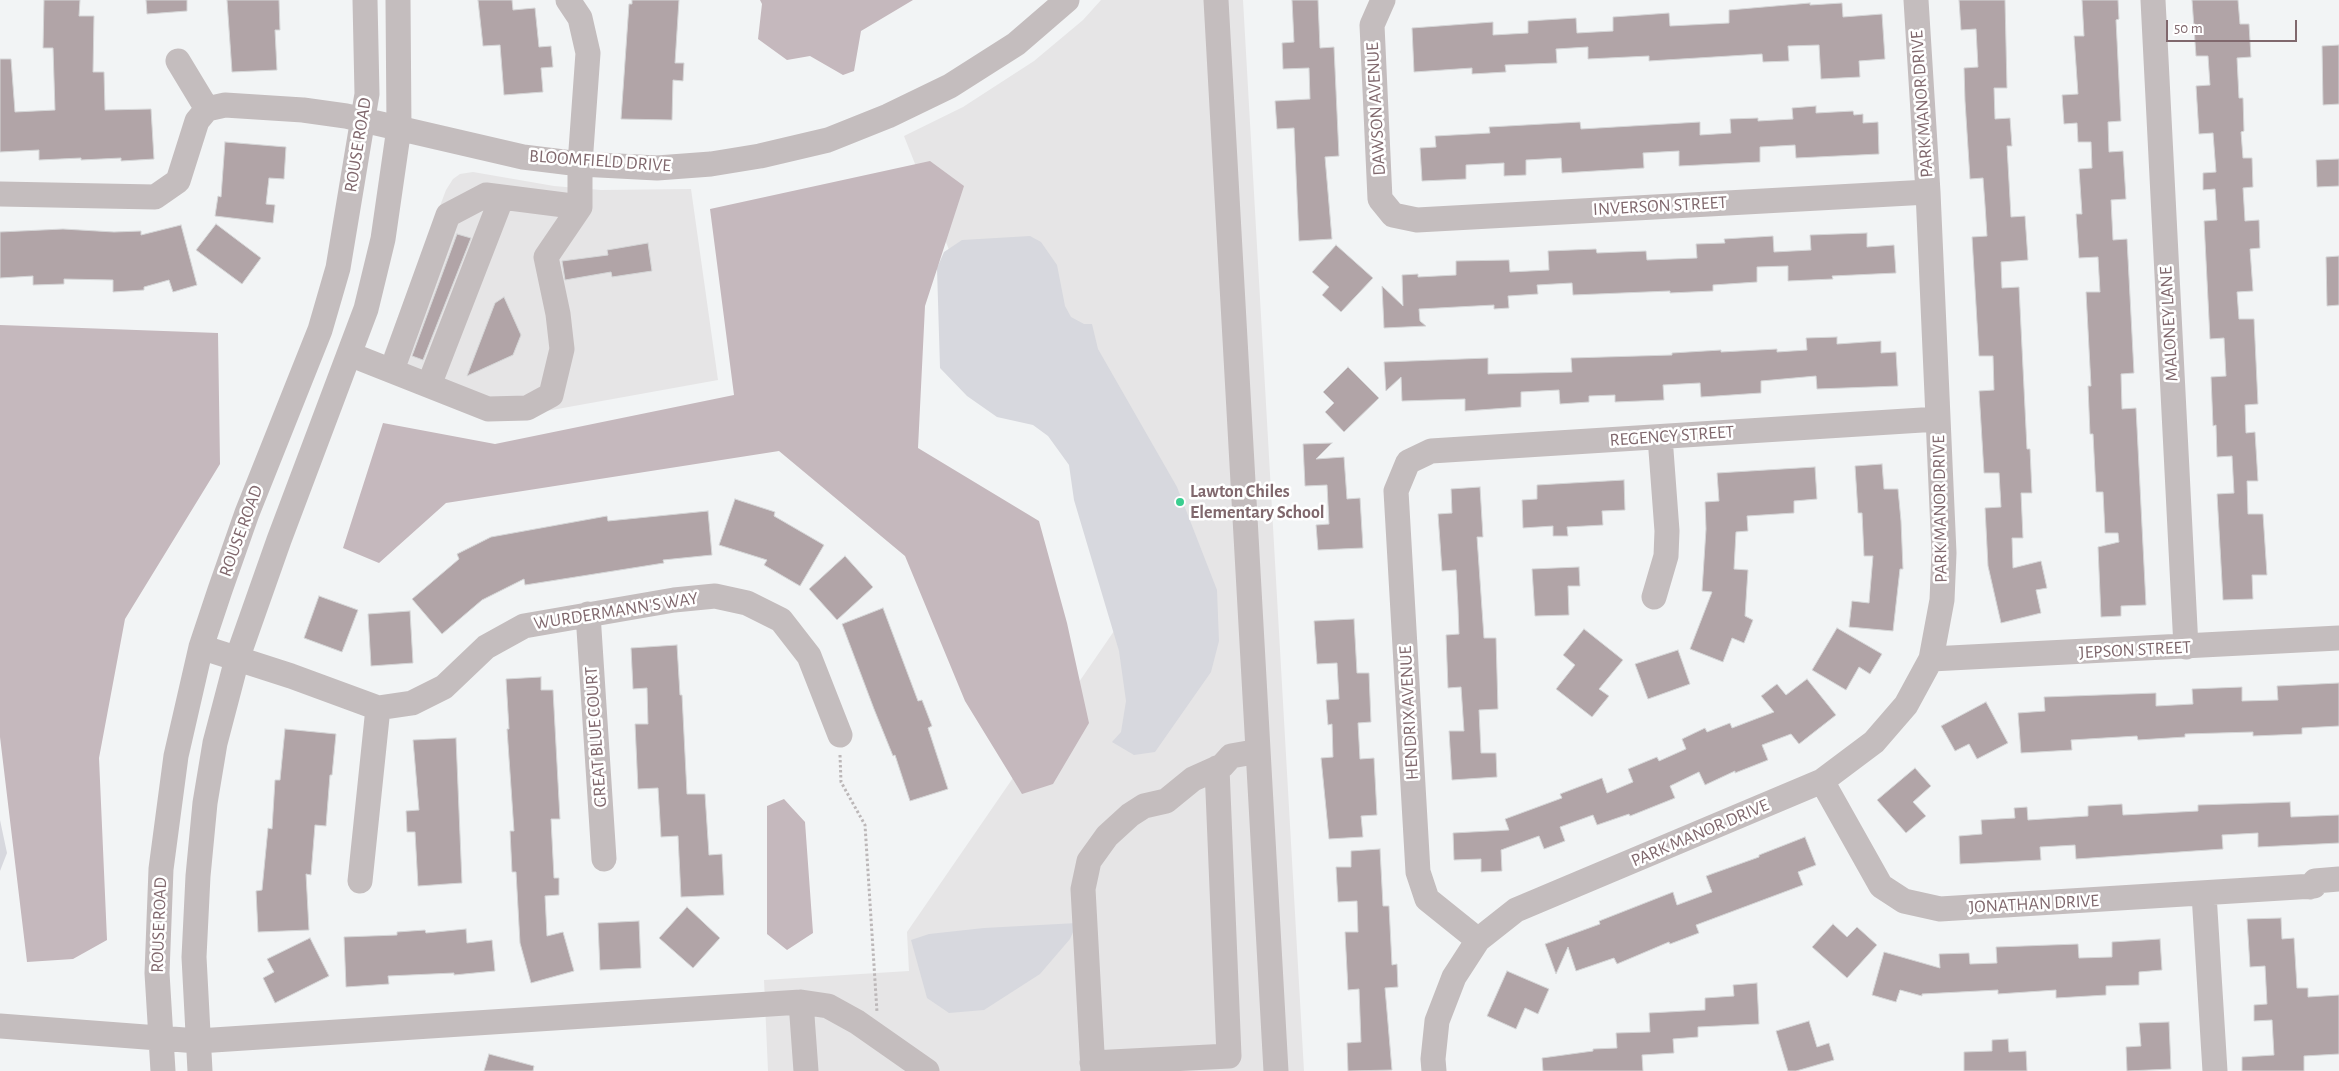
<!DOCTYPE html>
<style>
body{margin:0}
#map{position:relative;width:2339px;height:1071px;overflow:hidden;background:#f2f4f5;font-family:"Alegreya Sans",sans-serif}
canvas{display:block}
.scale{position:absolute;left:2166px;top:20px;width:131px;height:22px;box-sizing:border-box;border:2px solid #80686d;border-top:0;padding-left:6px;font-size:15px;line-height:18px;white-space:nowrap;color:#80686d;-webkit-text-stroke:4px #fff;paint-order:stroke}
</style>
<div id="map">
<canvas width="2339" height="1071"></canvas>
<div class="scale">50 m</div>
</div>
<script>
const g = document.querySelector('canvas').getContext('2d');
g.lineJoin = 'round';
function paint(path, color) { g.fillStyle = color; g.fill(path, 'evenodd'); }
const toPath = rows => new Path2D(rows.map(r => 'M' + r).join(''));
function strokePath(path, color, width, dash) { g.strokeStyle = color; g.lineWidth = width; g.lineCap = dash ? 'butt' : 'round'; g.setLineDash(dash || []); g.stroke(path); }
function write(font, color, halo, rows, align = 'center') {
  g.font = font + ' "Alegreya Sans",sans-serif'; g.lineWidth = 5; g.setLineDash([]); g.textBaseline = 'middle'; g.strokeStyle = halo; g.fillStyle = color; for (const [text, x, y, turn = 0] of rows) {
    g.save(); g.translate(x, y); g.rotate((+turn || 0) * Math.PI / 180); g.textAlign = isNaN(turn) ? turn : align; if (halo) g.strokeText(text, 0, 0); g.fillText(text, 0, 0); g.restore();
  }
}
paint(toPath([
 [1101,0,1243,0,1304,1071,768,1071,764,980,909,971,907,932,1123,618,1051,383,957,270,904,136,963,107,1034,61,1083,20],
 [473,172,554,186,601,190,691,189,718,380,491,421,376,375,446,190,453,179,460,174]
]), '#e6e5e6');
paint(toPath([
 [1030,236,1041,242,1057,265,1065,306,1071,317,1084,324,1092,324,1098,349,1177,487,1217,590,1219,641,1211,672,1155,752,1134,755,1112,742,1121,732,1126,701,1119,651,1074,500,1069,465,1048,436,1033,425,997,417,967,396,940,368,937,268,944,252,962,240],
 [0,820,7,853,0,871],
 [1077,923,1070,939,1040,974,984,1010,949,1013,927,998,911,940,929,934,984,928]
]), '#d7d8de');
paint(toPath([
 [760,0,913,0,861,31,854,71,843,75,810,56,787,60,758,39,762,4],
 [930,161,964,186,925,306,918,448,1039,521,1067,623,1089,723,1053,784,1022,794,965,701,905,556,779,451,446,503,379,563,343,548,383,423,495,444,734,395,710,209],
 [0,325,218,333,220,464,125,619,99,758,107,940,73,959,27,962,0,737],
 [784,799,805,822,813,933,787,950,767,934,767,806]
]), '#c5b8bd');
const building = toPath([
 [44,0,80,0,79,16,94,16,93,72,104,72,105,110,151,109,154,159,121,161,121,158,81,160,81,158,39,160,39,150,0,152,0,59,11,59,15,112,55,110,53,48,43,48,44,0],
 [146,0,187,0,187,11,147,14,146,0],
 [227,0,279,0,280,30,275,30,277,70,232,72,227,0],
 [478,0,512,0,513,10,535,8,539,47,551,46,553,67,541,68,543,92,504,95,500,45,483,46,478,0],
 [632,0,679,0,675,63,684,63,683,81,673,80,672,120,621,119,629,4,632,4,632,0],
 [1292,0,1318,0,1320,48,1334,47,1339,156,1325,157,1332,239,1299,241,1294,128,1277,129,1275,101,1310,99,1309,68,1283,69,1282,43,1294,42,1292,0],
 [1959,0,2005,0,2007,88,1994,88,1995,119,2010,118,2012,146,2007,146,2011,217,2025,216,2028,260,2001,262,2002,288,2019,287,2027,449,2030,449,2032,493,2021,493,2023,538,2012,538,2013,568,2041,561,2047,588,2036,590,2041,613,2001,623,1988,566,1985,508,2001,507,1999,473,1984,473,1979,391,1994,390,1993,356,1979,356,1972,237,1987,236,1985,205,1983,178,1970,179,1965,101,1964,68,1978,67,1976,29,1961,30,1959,0],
 [2082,0,2118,0,2119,19,2116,20,2121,121,2108,122,2109,152,2123,151,2126,199,2111,200,2113,240,2127,239,2134,373,2121,374,2122,409,2136,408,2146,605,2121,606,2121,616,2101,617,2098,547,2119,542,2118,533,2105,533,2103,492,2096,492,2093,434,2090,434,2088,386,2091,386,2086,292,2100,292,2098,257,2079,258,2076,214,2082,214,2079,169,2092,168,2091,142,2078,142,2077,123,2064,124,2062,95,2078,94,2074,36,2084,36,2082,0],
 [2192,0,2238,0,2240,24,2249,24,2251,57,2237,58,2239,98,2243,98,2244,131,2241,132,2243,158,2252,158,2253,187,2243,188,2245,221,2259,220,2260,248,2250,249,2253,291,2237,292,2239,319,2254,319,2258,404,2245,405,2246,433,2255,432,2258,481,2247,481,2248,514,2263,514,2267,575,2252,575,2253,599,2223,600,2217,494,2234,493,2232,456,2217,457,2216,425,2213,426,2211,377,2226,376,2224,338,2210,339,2204,221,2217,220,2215,189,2203,190,2203,173,2216,172,2213,133,2199,134,2196,86,2210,85,2208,56,2196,56,2192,0],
 [1810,3,1810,5,1842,3,1843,17,1882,14,1885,59,1859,61,1860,77,1821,79,1819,45,1788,46,1789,61,1763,62,1762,54,1649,61,1649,56,1588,59,1588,47,1556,49,1557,63,1505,65,1506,72,1472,74,1472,68,1414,72,1412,28,1493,22,1493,35,1528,33,1528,21,1576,18,1577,33,1613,31,1613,17,1669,13,1670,26,1729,23,1729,10,1810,3],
 [2339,45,2339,104,2323,105,2322,46,2339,45],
 [1816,106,1816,113,1853,111,1854,115,1863,114,1863,123,1878,122,1879,154,1796,158,1795,145,1760,147,1760,162,1679,166,1679,151,1643,153,1644,168,1562,173,1561,158,1526,160,1526,175,1504,176,1504,163,1466,165,1466,179,1422,181,1420,148,1436,147,1435,136,1490,133,1489,127,1580,122,1581,129,1700,122,1700,135,1731,133,1730,119,1758,118,1758,121,1793,119,1792,108,1816,106],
 [225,142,286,147,284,179,269,178,266,204,275,205,273,223,215,216,218,196,221,197,225,142],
 [2339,159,2339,186,2317,187,2316,160,2339,159],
 [216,224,261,258,242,284,196,250,216,224],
 [181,225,197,285,173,292,169,280,144,287,144,290,113,292,113,280,64,279,64,284,33,285,33,276,0,278,0,232,63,229,114,232,141,231,141,235,181,225],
 [1867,233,1867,247,1894,245,1896,273,1832,276,1833,279,1788,281,1788,266,1757,267,1757,282,1713,285,1713,291,1670,293,1670,291,1573,295,1572,283,1537,285,1538,294,1508,296,1509,308,1494,309,1494,305,1419,309,1420,321,1426,326,1384,328,1382,286,1403,306,1402,275,1418,274,1418,277,1456,275,1456,261,1509,260,1510,272,1549,270,1548,251,1596,249,1597,253,1646,251,1647,260,1697,258,1696,244,1725,243,1724,239,1773,236,1774,252,1811,250,1810,235,1867,233],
 [457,234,471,238,423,360,412,356,457,234],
 [648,243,652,271,612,277,611,272,565,280,562,261,608,255,607,250,648,243],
 [1336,245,1373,278,1341,312,1322,295,1329,287,1312,272,1336,245],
 [2339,256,2339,305,2327,306,2326,257,2339,256],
 [504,297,521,335,513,355,467,376,495,303,504,297],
 [1837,337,1837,344,1881,341,1881,353,1896,352,1898,386,1817,389,1816,376,1761,381,1761,393,1701,397,1700,383,1663,385,1664,400,1615,402,1615,395,1589,396,1589,402,1560,404,1559,390,1521,392,1521,407,1465,411,1465,399,1402,401,1401,377,1386,391,1384,362,1488,358,1488,374,1572,372,1571,358,1672,355,1672,353,1721,350,1721,352,1777,349,1777,352,1807,350,1806,338,1837,337],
 [1348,367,1379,398,1344,432,1325,412,1334,403,1323,392,1348,367],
 [1332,443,1316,459,1344,457,1347,499,1360,498,1363,548,1318,550,1316,525,1329,524,1327,485,1305,486,1303,444,1332,443],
 [1882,464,1884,489,1898,489,1901,521,1903,569,1900,569,1893,631,1849,627,1852,601,1869,603,1873,556,1864,556,1862,513,1858,513,1855,466,1882,464],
 [1815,467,1817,499,1794,501,1794,513,1747,516,1748,531,1736,532,1734,569,1748,570,1745,616,1753,620,1744,643,1732,638,1723,662,1690,649,1712,592,1702,591,1706,529,1705,502,1719,501,1717,473,1815,467],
 [1624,480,1625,510,1602,511,1603,525,1567,527,1568,536,1553,536,1553,526,1523,528,1522,500,1537,499,1537,485,1624,480],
 [1480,487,1483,537,1477,537,1484,638,1496,638,1498,709,1479,710,1481,753,1496,753,1497,777,1452,780,1449,731,1464,731,1461,687,1448,688,1446,635,1459,634,1458,607,1456,570,1442,571,1438,514,1452,513,1451,489,1480,487],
 [735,499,775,512,774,516,824,545,800,586,764,565,767,560,719,545,735,499],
 [708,511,712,555,663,560,664,563,525,585,524,579,482,600,442,634,412,599,459,559,457,554,491,537,607,516,608,521,708,511],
 [845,556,873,587,837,620,809,589,845,556],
 [1579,567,1580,586,1568,586,1569,615,1535,616,1532,569,1579,567],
 [319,596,358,610,342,652,304,638,319,596],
 [883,608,918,701,922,700,932,726,928,728,948,789,910,801,895,755,893,756,874,709,842,624,883,608],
 [410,611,413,663,371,666,368,614,410,611],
 [1354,619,1357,673,1369,673,1371,722,1358,723,1360,759,1374,758,1377,815,1361,816,1363,837,1329,839,1321,758,1333,757,1332,724,1328,725,1326,700,1339,699,1337,663,1317,664,1314,621,1354,619],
 [1837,628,1882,654,1870,674,1859,667,1846,690,1812,670,1837,628],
 [1584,629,1623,660,1599,689,1609,696,1592,717,1556,689,1575,665,1563,655,1584,629],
 [677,645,680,695,682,695,687,794,705,794,709,855,722,854,724,895,681,897,678,836,661,837,658,788,638,789,635,724,648,724,647,688,633,689,631,648,677,645],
 [1678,650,1690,684,1648,699,1635,664,1678,650],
 [541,677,541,690,553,690,560,819,551,819,554,878,559,878,559,895,545,896,547,936,563,932,574,971,531,983,520,943,516,872,512,872,510,831,514,831,507,729,509,729,506,679,541,677],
 [1807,679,1836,715,1799,744,1791,734,1762,745,1768,760,1735,773,1735,771,1705,785,1699,772,1670,786,1675,798,1630,816,1629,814,1597,825,1593,815,1560,827,1565,841,1544,849,1539,836,1501,850,1502,871,1481,872,1481,859,1454,860,1453,833,1509,830,1505,819,1562,798,1560,794,1602,778,1607,793,1633,782,1628,769,1657,757,1659,761,1686,749,1682,739,1705,728,1707,732,1730,723,1732,728,1774,712,1761,696,1777,684,1786,695,1807,679],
 [2339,683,2339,726,2302,728,2302,734,2253,736,2253,732,2185,734,2185,737,2138,740,2137,736,2071,740,2072,750,2021,753,2018,713,2045,711,2044,697,2156,693,2156,706,2193,704,2192,689,2242,687,2242,701,2278,700,2277,686,2339,683],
 [1986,702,2008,743,1977,759,1969,744,1955,751,1941,726,1986,702],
 [285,729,336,734,332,775,330,775,326,826,315,825,311,875,306,874,309,930,258,932,256,891,262,890,268,828,272,829,275,780,280,780,285,729],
 [456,738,462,883,418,886,415,832,407,832,406,811,419,810,413,740,456,738],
 [1915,768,1931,786,1913,802,1926,816,1906,833,1877,800,1915,768],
 [2290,802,2291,817,2339,815,2339,843,2258,847,2258,833,2222,835,2223,849,2076,859,2075,845,2040,847,2041,860,1960,864,1959,836,1982,834,1981,820,2015,818,2014,808,2027,807,2028,820,2088,816,2088,806,2122,804,2123,815,2198,811,2198,805,2290,802],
 [1805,837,1816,865,1798,872,1803,885,1696,925,1699,933,1670,944,1669,942,1617,964,1614,958,1576,971,1568,947,1556,974,1545,944,1600,924,1599,921,1673,892,1677,905,1712,892,1706,876,1759,857,1759,855,1805,837],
 [1380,849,1383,906,1389,906,1392,965,1397,964,1398,987,1385,988,1392,1070,1348,1071,1347,1043,1361,1042,1359,989,1348,990,1345,932,1358,932,1357,901,1338,902,1336,867,1351,867,1351,851,1380,849],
 [687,907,720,938,693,968,659,938,687,907],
 [2281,918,2282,939,2294,938,2297,988,2308,988,2308,997,2339,995,2339,1054,2304,1056,2304,1071,2242,1071,2242,1057,2274,1055,2272,1020,2254,1021,2254,1005,2267,1004,2265,966,2250,967,2247,919,2281,918],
 [639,921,641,968,600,970,598,923,639,921],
 [1833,924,1847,937,1857,927,1877,945,1847,978,1812,947,1833,924],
 [466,929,467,943,492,940,495,971,454,975,454,973,388,976,389,984,346,987,344,937,397,935,397,932,425,930,426,933,466,929],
 [310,938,329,976,275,1003,263,978,274,972,267,959,310,938],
 [2160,939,2162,970,2139,972,2139,985,2106,986,2106,995,2056,998,2056,990,1998,994,1998,990,1922,994,1922,996,1900,990,1896,1002,1872,995,1884,952,1940,968,1939,954,1969,953,1970,964,1997,963,1996,947,2078,944,2079,958,2112,957,2112,942,2160,939],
 [1507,971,1549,989,1538,1014,1525,1008,1516,1029,1487,1016,1507,971],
 [1757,983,1759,1024,1698,1027,1698,1037,1673,1039,1674,1053,1642,1055,1643,1071,1543,1071,1542,1058,1593,1051,1593,1049,1617,1048,1616,1033,1650,1032,1649,1013,1705,1010,1705,998,1734,996,1733,985,1757,983],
 [1809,1021,1817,1047,1829,1043,1834,1060,1796,1071,1788,1071,1776,1031,1809,1021],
 [2169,1022,2171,1069,2127,1071,2126,1047,2141,1046,2139,1023,2169,1022],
 [2008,1039,2009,1052,2026,1051,2027,1071,1964,1071,1964,1052,1992,1051,1992,1040,2008,1039],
 [489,1054,534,1066,533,1071,484,1071,489,1054]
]);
paint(building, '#b1a4a7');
strokePath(building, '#d5d6d7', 1);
strokePath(toPath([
 [840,755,841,782,865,825,877,1012]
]), '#bcb7b8', 3, [2.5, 2.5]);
strokePath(toPath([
 [1216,0,1276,1071],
 [1383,0,1372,25,1380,199,1393,215,1417,220,1928,192],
 [2153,0,2186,647],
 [178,61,207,109],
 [0,194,155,197,178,181,197,121,207,109,225,105,303,110,346,116,523,157,580,164,657,168,711,164,760,156,828,140,888,116,950,86,1016,44,1067,0],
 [349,354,488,409,527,408,551,395,562,349,558,314,546,257,580,207,580,164,588,53,580,18,568,0],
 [392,370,448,215,486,195,580,207],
 [429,385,502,197],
 [1654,597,1666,556,1667,531,1660,437],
 [588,614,604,859],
 [201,647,291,676,378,708,412,703,444,687,486,647,524,626,674,600,715,596,747,603,781,620,809,656,840,735],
 [1931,659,2339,638],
 [1822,781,1881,886,1904,901,1940,909,2314,886],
 [360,881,378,708],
 [2310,887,2315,881,2339,879],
 [2204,894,2215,1071],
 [1478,940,1427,899,1418,872,1396,491,1408,462,1431,451,1938,419],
 [801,1002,806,1071],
 [0,1026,198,1041,801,1002,828,1006,857,1022,927,1071],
 [1092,1063,1229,1056,1217,768],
 [163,1071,157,973,161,869,176,756,201,647,220,590,247,513,320,330,338,268,367,94,365,0],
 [200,1071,194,957,198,876,205,803,215,743,237,659,279,540,366,309,383,239,399,128,398,0],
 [1093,1071,1083,889,1089,861,1107,836,1130,815,1144,806,1166,801,1193,779,1222,766,1231,756,1248,753,1258,756],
 [1434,1071,1433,1059,1437,1021,1454,977,1478,940,1516,910,1822,781,1874,742,1906,705,1931,659,1942,600,1944,553,1928,192,1916,0]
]), '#c4bdbe', 25);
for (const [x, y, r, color] of [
 [1180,502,5,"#3ace90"]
]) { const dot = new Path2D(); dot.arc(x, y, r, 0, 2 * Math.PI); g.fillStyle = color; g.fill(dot); strokePath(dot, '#fff', 2); }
write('18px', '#80686d', '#fff', [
 ["PARK MANOR DRIVE",1922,104,-94],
 ["DAWSON AVENUE",1376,109,-93],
 ["ROUSE ROAD",358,145,-81],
 ["BLOOMFIELD DRIVE",600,161,4],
 ["INVERSON STREET",1660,206,-3],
 ["MALONEY LANE",2169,324,-93],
 ["REGENCY STREET",1672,436,-4],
 ["PARK MANOR DRIVE",1940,509,-91],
 ["ROUSE ROAD",241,531,-70],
 ["WURDERMANN'S WAY",616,611,-9],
 ["JEPSON STREET",2135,650,-3],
 ["HENDRIX AVENUE",1409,713,-93],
 ["GREAT BLUE COURT",596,737,-94],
 ["PARK MANOR DRIVE",1700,833,-23],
 ["JONATHAN DRIVE",2034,904,-3],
 ["ROUSE ROAD",159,925,-88]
]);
write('bold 18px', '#80686d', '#fff', [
 ["Lawton Chiles",1190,492],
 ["Elementary School",1190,513]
], 'left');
</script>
